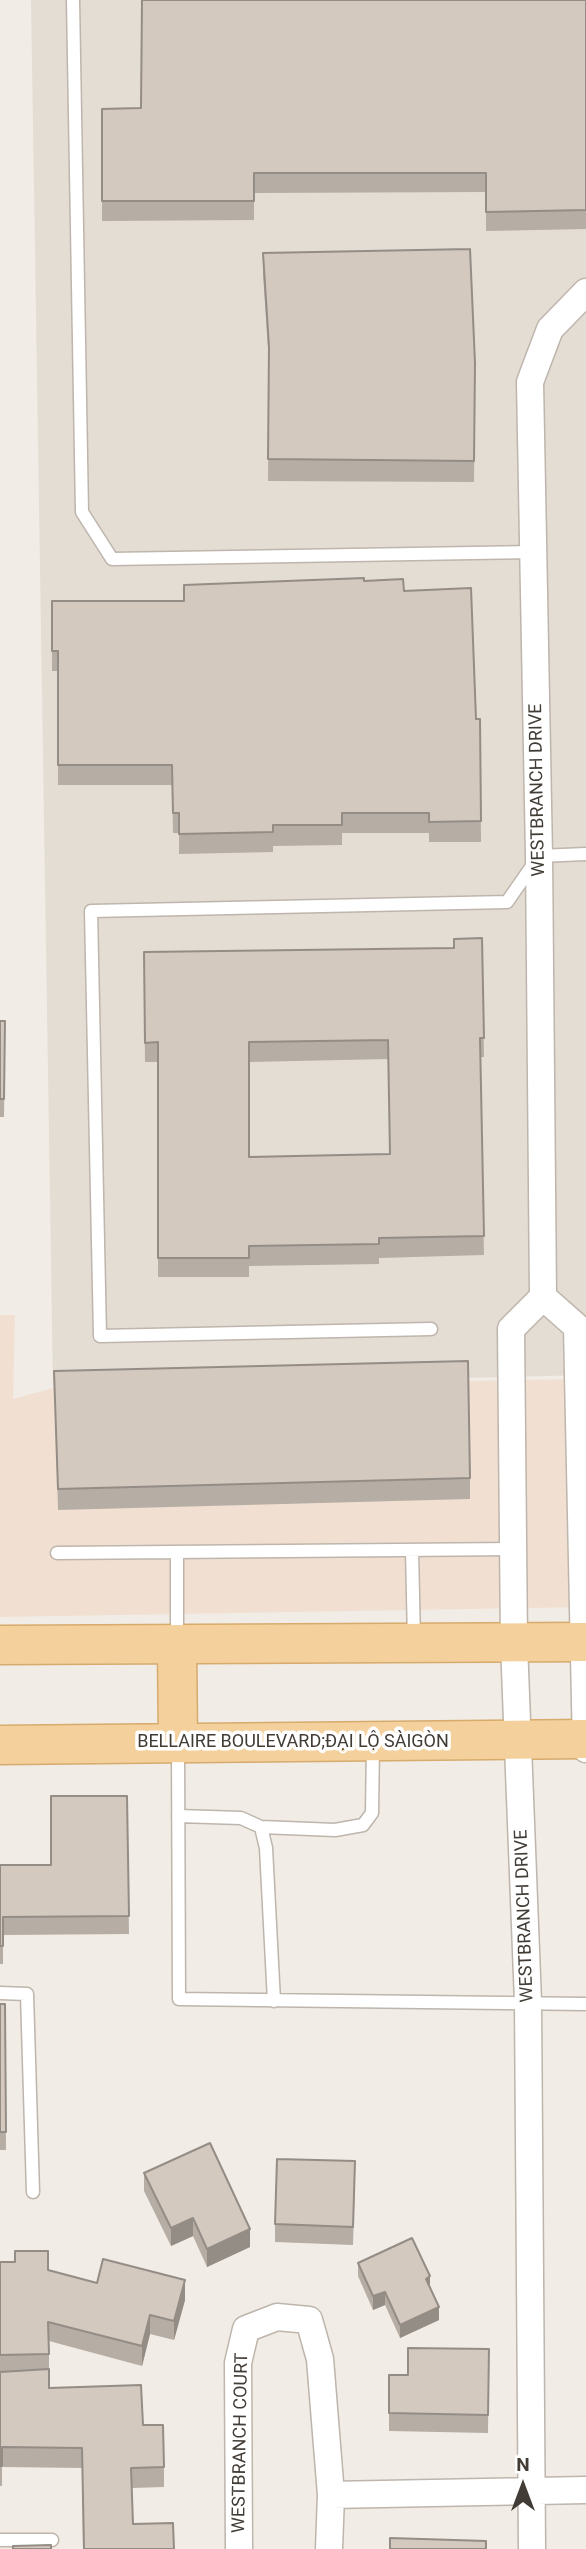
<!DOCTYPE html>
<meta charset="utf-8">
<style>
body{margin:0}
#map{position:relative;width:586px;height:2549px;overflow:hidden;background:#f1ece5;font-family:Roboto,sans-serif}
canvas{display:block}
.north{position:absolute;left:488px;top:2451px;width:70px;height:70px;-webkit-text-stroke:5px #fff;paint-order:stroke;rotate:0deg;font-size:19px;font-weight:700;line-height:28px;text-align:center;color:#423c36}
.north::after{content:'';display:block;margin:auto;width:24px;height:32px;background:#423c36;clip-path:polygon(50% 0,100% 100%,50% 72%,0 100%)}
</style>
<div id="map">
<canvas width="586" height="2549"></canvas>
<div class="north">N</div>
</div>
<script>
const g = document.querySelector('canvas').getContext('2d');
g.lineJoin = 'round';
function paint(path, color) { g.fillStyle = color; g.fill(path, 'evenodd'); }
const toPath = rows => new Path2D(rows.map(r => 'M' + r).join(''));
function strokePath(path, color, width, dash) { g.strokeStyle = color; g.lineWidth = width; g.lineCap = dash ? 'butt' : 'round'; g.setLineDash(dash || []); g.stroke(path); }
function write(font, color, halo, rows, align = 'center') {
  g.font = font + ' Roboto,sans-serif'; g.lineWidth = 7; g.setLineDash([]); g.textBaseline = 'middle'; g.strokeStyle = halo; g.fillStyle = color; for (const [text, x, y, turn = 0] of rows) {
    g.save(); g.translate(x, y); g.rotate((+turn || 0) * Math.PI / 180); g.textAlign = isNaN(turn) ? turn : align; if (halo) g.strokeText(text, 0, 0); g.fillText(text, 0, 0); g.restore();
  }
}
paint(toPath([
 [31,0,586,0,586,1375,53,1388]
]), '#e4ddd4');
paint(toPath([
 [0,1315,15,1315,13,1399,53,1388,586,1379,586,1607,0,1617]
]), '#f1e0d2');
const service = toPath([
 [73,0,82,512,112,559,533,552],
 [431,1329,100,1336,91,911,507,902,539,856,586,854],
 [412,1550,414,1641],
 [177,1552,177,1641],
 [57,1553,513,1549],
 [178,1749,179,1999,586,2004],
 [178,1816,241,1818,261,1827,266,1848,274,2001],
 [261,1827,335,1830,363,1825,372,1813,373,1745],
 [0,1993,27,1994,33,2192],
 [0,2540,52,2540]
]);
const minor = toPath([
 [543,1297,577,1327,586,1749],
 [331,2495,586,2490],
 [239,2549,238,2363,246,2329,277,2317,309,2320,320,2359,331,2495,329,2549],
 [532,2549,528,2002,514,1644,511,1329,543,1297,539,856,530,382,550,329,586,292]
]);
const primary = toPath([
 [0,1645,586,1642],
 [177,1645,178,1742],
 [0,1745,586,1739]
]);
strokePath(service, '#beb5ac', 15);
strokePath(minor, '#beb5ac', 29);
strokePath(primary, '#d6ab6e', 41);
strokePath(service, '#fff', 12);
strokePath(minor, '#fff', 26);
strokePath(primary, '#f3d09c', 38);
paint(toPath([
 [586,0,586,229,486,231,486,192,254,193,254,220,102,221,102,109,141,108],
 [263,253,475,363,474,482,268,481,269,364,263,274],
 [364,581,404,591,476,719,480,719,481,842,429,842,429,833,342,833,342,845,273,846,273,852,179,854,179,833,173,833,172,785,58,785,58,671,52,671,52,601,184,601],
 [482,938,484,1057,480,1057,484,1255,379,1258,379,1264,249,1266,249,1277,158,1277,158,1062,145,1062,144,952,454,948],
 [388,1059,390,1154,249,1157,249,1062],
 [0,1021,5,1021,4,1117,0,1117],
 [54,1371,470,1478,470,1499,58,1510],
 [127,1796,129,1934,3,1935,3,1964,0,1964,0,1865,51,1865],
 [0,2004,5,2004,6,2150,0,2150],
 [144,2173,250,2247,207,2267,193,2236,171,2246,144,2191],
 [355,2179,353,2245,275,2242,275,2224],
 [0,2262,48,2270,97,2283,185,2300,174,2340,150,2334,142,2366,49,2341,49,2388,143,2425,164,2467,164,2487,132,2488,133,2524,174,2549,83,2549,82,2468,2,2467,2,2486,0,2486],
 [358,2263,430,2288,439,2320,400,2338,385,2305,373,2310,358,2276],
 [489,2349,488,2433,389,2431,389,2375,408,2375]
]), '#b6ada4');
paint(toPath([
 [193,2218,193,2236,171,2246,171,2228],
 [250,2229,250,2247,207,2267,207,2249],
 [430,2276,430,2290,426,2279],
 [185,2280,185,2300,174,2340,174,2321],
 [385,2292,385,2305,373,2310,373,2296],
 [439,2307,439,2320,400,2338,400,2325],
 [150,2315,150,2334,142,2366,142,2346]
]), '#948d86');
const building = toPath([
 [142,0,586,0,586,210,486,212,486,173,254,173,254,201,102,201,102,109,141,108,142,0],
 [470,249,475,363,474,461,268,459,269,347,263,253,470,249],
 [364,578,364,581,403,579,404,591,471,588,476,719,480,719,481,821,429,822,429,813,342,813,342,825,273,825,273,832,179,834,179,813,173,813,172,765,58,765,58,651,52,651,52,601,184,601,184,585,364,578],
 [482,938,484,1038,480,1038,484,1236,379,1238,379,1244,249,1246,249,1258,158,1258,158,1042,145,1043,144,952,454,948,454,939,482,938],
 [388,1040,390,1154,249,1157,249,1042,388,1040],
 [0,1021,5,1021,4,1099,0,1099,0,1021],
 [468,1361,470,1478,58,1489,54,1371,468,1361],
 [51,1796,127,1796,129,1916,3,1917,3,1946,0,1946,0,1865,51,1865,51,1796],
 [0,2004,5,2004,6,2132,0,2132,0,2004],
 [210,2143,250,2229,207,2249,193,2218,171,2228,144,2173,210,2143],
 [277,2159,355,2161,353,2227,275,2224,277,2159],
 [412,2238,430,2276,426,2279,439,2307,400,2325,385,2292,373,2296,358,2263,412,2238],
 [15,2251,48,2251,48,2270,97,2283,103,2259,185,2280,174,2321,150,2315,142,2346,48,2322,49,2354,0,2355,0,2262,15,2262,15,2251],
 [408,2348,489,2349,488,2415,389,2413,389,2375,408,2375,408,2348],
 [49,2369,49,2388,141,2385,143,2425,163,2425,164,2467,131,2468,133,2524,173,2523,174,2549,84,2549,82,2448,2,2447,2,2466,0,2466,0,2372,49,2369],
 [390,2538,486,2541,486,2549,390,2549,390,2538],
 [51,2545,51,2549,13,2549,13,2546,51,2545]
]);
paint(building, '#d4c9bf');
strokePath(building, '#948d86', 2);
write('18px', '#423c36', '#fff', [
 ["WESTBRANCH DRIVE",538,790,-91],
 ["BELLAIRE BOULEVARD;ĐẠI LỘ SÀIGÒN",293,1742],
 ["WESTBRANCH DRIVE",525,1916,-92],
 ["WESTBRANCH COURT",241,2443,-89]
]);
</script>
